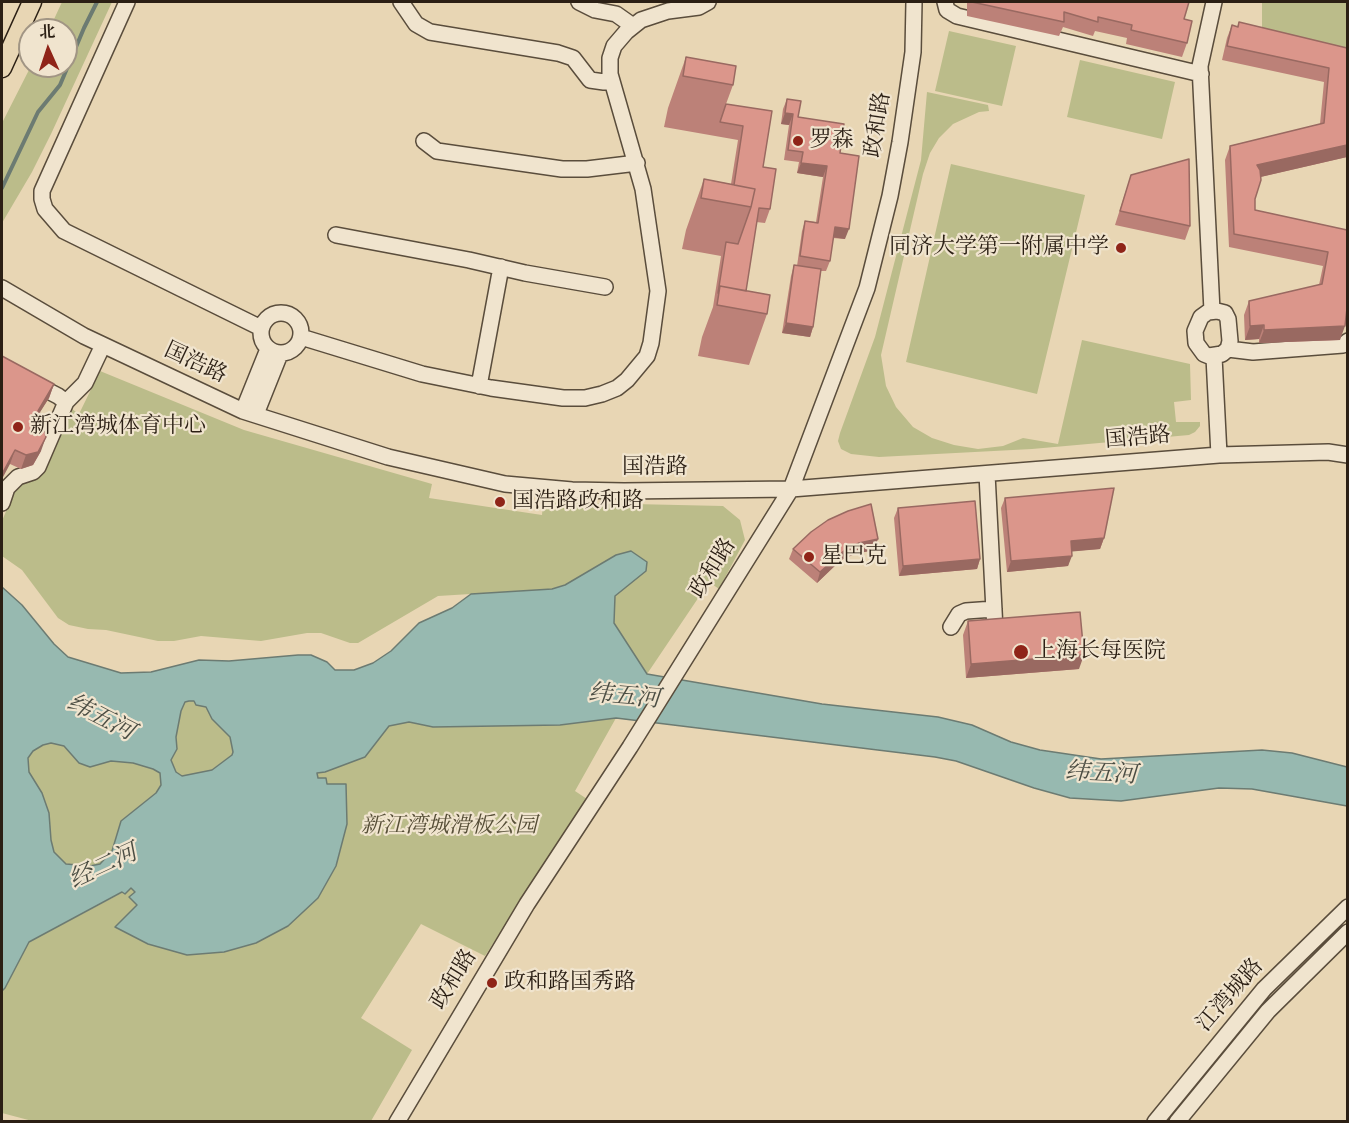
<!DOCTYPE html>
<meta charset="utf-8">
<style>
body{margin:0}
#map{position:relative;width:1349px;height:1123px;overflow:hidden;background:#e8d6b4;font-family:"IM FELL Double Pica","Noto Serif SC",serif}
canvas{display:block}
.frame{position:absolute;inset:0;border:3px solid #2b1f14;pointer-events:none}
.north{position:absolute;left:18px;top:18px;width:60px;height:60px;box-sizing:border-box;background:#f0e4ce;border:2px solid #a19584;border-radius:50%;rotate:357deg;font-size:16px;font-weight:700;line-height:24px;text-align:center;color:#2b1f14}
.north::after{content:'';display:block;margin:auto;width:21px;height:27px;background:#8f2418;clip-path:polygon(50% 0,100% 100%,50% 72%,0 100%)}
</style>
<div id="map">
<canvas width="1349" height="1123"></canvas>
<div class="frame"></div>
<div class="north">北</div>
</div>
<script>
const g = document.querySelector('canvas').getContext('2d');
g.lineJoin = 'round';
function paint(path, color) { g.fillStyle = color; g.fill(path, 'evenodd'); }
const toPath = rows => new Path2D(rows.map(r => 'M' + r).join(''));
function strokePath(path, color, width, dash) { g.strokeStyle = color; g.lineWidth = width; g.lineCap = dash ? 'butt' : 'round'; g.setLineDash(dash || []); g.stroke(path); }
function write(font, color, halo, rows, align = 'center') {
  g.font = font + ' "IM FELL Double Pica","Noto Serif SC",serif'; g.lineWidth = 4.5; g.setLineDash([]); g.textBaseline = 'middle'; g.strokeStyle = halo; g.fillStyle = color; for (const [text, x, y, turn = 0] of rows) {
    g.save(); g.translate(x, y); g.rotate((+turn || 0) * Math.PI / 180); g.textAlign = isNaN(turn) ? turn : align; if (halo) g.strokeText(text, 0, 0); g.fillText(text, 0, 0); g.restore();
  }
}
paint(toPath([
 [62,2,112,2,51,134,32,172,2,223,2,123,31,66,66,66,66,30,49,30],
 [1262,2,1347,2,1347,52,1262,30],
 [949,31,1016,46,1002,106,935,91],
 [1080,60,1175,82,1162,139,1067,117],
 [927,92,988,105,989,111,979,112,953,124,939,138,930,153,923,174,881,355,886,386,896,407,913,427,932,438,954,445,978,449,1003,446,1023,438,1058,444,1082,340,1190,364,1191,400,1174,402,1176,422,1200,422,1200,426,1195,432,1189,435,1032,449,879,457,851,454,841,449,838,441,840,433,875,337,921,160],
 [951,164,1085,195,1037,394,906,362],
 [100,371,244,430,432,484,429,498,542,515,543,502,723,506,740,520,745,540,719,589,709,582,647,674,614,623,615,596,565,585,552,589,438,596,358,643,350,643,321,633,307,633,261,641,201,636,174,641,158,641,106,630,88,629,69,625,58,618,22,570,2,556,2,521,16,487,69,407,79,414],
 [189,701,194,701,196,705,206,707,212,719,230,737,233,752,232,755,212,770,182,776,176,772,171,760,177,749,176,737,181,711,185,702],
 [616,718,575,791,587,799,485,956,421,924,361,1018,412,1050,371,1121,36,1122,2,1113,2,991,5,988,29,942,131,888,135,892,288,926,318,898,336,866,345,784,326,784,318,778,317,773,365,757,389,726,409,722,433,727,560,725],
 [51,743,64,746,79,763,105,763,111,761,133,763,153,769,160,773,161,785,156,793,121,821,112,851,100,864,90,866,66,864,54,852,51,840,49,813,29,772,28,758,33,751,43,745]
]), '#bbbc8a');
const water = toPath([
 [631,551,647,562,646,571,615,596,614,623,647,674,822,704,938,717,972,725,1011,742,1040,750,1101,759,1262,750,1292,753,1347,767,1347,806,1252,789,1219,788,1121,801,1070,798,1034,788,956,761,935,757,616,718,560,725,433,727,409,722,389,726,365,757,325,772,317,773,318,778,326,778,327,784,346,784,347,824,336,866,318,898,288,926,256,943,224,952,187,955,148,944,115,927,137,905,129,897,135,892,131,888,125,894,122,892,29,942,5,988,2,991,2,587,22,605,54,644,68,657,121,673,151,672,199,660,229,661,298,655,311,655,327,662,335,670,354,670,373,663,391,651,419,623,452,608,471,594,552,589,565,585,616,555,631,551],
 [189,701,194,701,196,705,206,707,212,719,230,737,233,752,232,755,212,770,182,776,176,772,171,760,177,749,176,737,181,711,185,702,189,701],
 [51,743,64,746,79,763,90,767,111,761,133,763,153,769,160,773,161,785,156,793,121,821,112,851,100,864,90,866,66,864,54,852,51,840,49,813,42,793,29,772,28,758,33,751,43,745,51,743]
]);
paint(water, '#97b9b0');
strokePath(water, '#6c7b72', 1.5);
strokePath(toPath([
 [2,188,38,112,60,85,84,28,97,2]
]), '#6c7b72', 4);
const minor = toPath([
 [127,2,42,191,42,199,45,209,64,231,261,328],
 [401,2,416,24,430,32,558,53,573,58,590,80,604,82,612,81],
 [579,2,595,10,616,14,633,26],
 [945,2,947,10,957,16,1201,74],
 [424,141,437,151,562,169,587,169,637,163],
 [336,235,469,260,525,273,605,287],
 [2,288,84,336,243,411,388,457,505,484,572,490,624,491,791,489,1219,455,1328,452,1348,455],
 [1212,311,1200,66,1214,2],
 [1217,311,1225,313,1228,319,1230,341,1228,349,1222,354,1209,356,1204,354,1196,343,1195,331,1201,317,1208,312,1217,311],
 '261 333a20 20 0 1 1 40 0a20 20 0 1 1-40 0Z',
 [301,337,422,374,491,388,563,398,585,398,602,394,617,388,627,380,647,356,651,343,658,291,643,189,610,74,610,58,614,46,626,32,641,20,668,11,699,7,708,2],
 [1228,349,1253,352,1343,345,1348,341],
 [1214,357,1219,455],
 [2,367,58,396,66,402,38,467,33,472,18,477,7,488,2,503],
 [479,386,501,267],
 [66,402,85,383,103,345],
 [243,411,268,349],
 [256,414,280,354],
 [987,474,995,630],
 [951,627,959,614,966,611,994,609],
 [397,1122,527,904,630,747,791,489,867,288,890,196,900,142,913,52,914,2],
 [1155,1122,1264,989,1348,907],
 [1177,1122,1268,1011,1348,932]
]);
const major = toPath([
 [2,68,32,2]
]);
strokePath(minor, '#5a4d3c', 18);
strokePath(major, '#2b1f14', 21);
strokePath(minor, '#f0e4ce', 15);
strokePath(major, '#e8d6b4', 18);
paint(toPath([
 [967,2,1189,2,1184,19,1187,43,1182,57,1126,44,1127,38,1095,31,1093,36,1063,27,1059,36,967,16],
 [1239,22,1347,48,1347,157,1260,177,1255,199,1255,210,1347,230,1340,340,1259,343,1259,339,1245,340,1244,315,1249,301,1319,285,1323,266,1229,247,1225,160,1230,146,1320,124,1324,82,1222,60,1227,38,1232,25,1237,27],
 [686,57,733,85,726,104,772,111,763,167,770,209,765,223,756,222,746,291,767,314,749,365,698,356,702,337,713,307,721,256,682,249,686,230,704,179,731,184,738,140,664,127,668,108],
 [787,99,798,117,840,153,845,239,833,238,830,261,826,271,821,271,813,327,810,337,782,333,791,276,794,265,797,266,802,231,805,221,816,222,823,177,797,173,799,162,784,160,789,125,781,124,783,109],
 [1131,175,1190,226,1185,240,1115,225],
 [2,356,54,384,49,398,39,413,41,451,33,465,21,469,10,464],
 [1005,498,1104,538,1100,549,1072,551,1068,566,1007,572,1001,508],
 [898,508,980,559,977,569,899,576,894,518],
 [793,549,874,550,855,554,841,560,817,583,789,559],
 [968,621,1079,669,966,678,963,635]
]), '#bc8178');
paint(toPath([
 [785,113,793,114,789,125,781,124],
 [1347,145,1347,157,1252,179,1257,165],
 [801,163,827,166,823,177,797,173],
 [835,227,849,229,845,239,831,237],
 [786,323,813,327,810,337,782,333],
 [1264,325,1259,339,1245,340,1250,326],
 [1345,326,1340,340,1259,343,1264,330],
 [54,384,49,398,32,425,38,411],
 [46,437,41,451,33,465,21,469,26,455],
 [15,450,10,464,2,479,2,474],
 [1104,538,1100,549,1067,552,1071,541],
 [878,539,874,550,855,554,841,560,817,583,820,572,845,550,859,543],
 [1072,556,1068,566,1007,572,1011,561],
 [980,559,977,569,899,576,903,566],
 [1084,655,1079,669,966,678,971,664]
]), '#996961');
const building = toPath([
 [972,2,1189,2,1184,19,1192,21,1187,43,1131,30,1132,25,1098,17,1098,22,1064,12,1064,22,972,2],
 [1239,22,1347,48,1347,145,1257,165,1260,170,1261,180,1255,199,1255,210,1347,230,1347,308,1345,326,1264,330,1264,325,1250,326,1249,301,1322,284,1328,252,1234,234,1230,146,1324,123,1329,68,1227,46,1232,25,1238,27,1239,22],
 [686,57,736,66,733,85,683,76,686,57],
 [787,99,801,101,798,117,844,124,840,153,859,156,849,229,835,227,830,261,800,256,805,221,818,223,827,166,801,163,803,152,788,150,793,114,785,113,787,99],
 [726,104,772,111,763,167,776,169,770,209,759,208,746,291,720,286,718,293,726,242,738,244,751,207,755,189,734,185,743,126,720,122,726,104],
 [1189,159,1190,226,1120,211,1131,175,1189,159],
 [704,179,755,189,751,207,701,198,704,179],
 [794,265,821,269,813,327,786,323,794,265],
 [720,286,770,295,767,314,717,305,720,286],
 [2,356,54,384,38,411,41,415,46,437,38,452,26,455,15,450,2,474,2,356],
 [1114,488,1104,538,1071,541,1072,556,1011,561,1005,498,1114,488],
 [975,501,980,559,903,566,898,508,975,501],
 [871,504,878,539,859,543,845,550,820,572,793,549,811,532,828,520,848,511,871,504],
 [1080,612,1084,655,971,664,968,621,1080,612]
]);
paint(building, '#db968b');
strokePath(building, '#996961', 1.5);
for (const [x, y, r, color] of [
 [798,141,6,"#8f2418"],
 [1121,248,6,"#8f2418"],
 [18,427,6,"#8f2418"],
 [500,502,6,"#8f2418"],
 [809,557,6,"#8f2418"],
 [1021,652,8,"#8f2418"],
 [492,983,6,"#8f2418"]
]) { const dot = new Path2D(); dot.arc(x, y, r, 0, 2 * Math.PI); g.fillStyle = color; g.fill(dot); strokePath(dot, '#f0e4ce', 2); }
write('22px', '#2b1f14', '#f0e4ce', [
 ["政和路",879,125,-81],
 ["国浩路",195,364,25],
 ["国浩路",1138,439,-5],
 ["国浩路",655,468],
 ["政和路",714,569,-58],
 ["政和路",455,980,-58],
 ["江湾城路",1231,996,-49]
]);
write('22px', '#2b1f14', '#f0e4ce', [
 ["罗森",810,141],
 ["同济大学第一附属中学",1109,248,"right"],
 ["新江湾城体育中心",30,427],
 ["国浩路政和路",512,502],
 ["星巴克",821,557],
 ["上海长每医院",1034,652],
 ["政和路国秀路",504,983]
], 'left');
write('italic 22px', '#564e37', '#f0e4ce', [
 ["新江湾城滑板公园",449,827]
]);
write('italic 24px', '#4b4d43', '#f0e4ce', [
 ["纬五河",624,698,5],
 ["纬五河",100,719,27],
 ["纬五河",1101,775,3],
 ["经二河",104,868,-25]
]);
</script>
